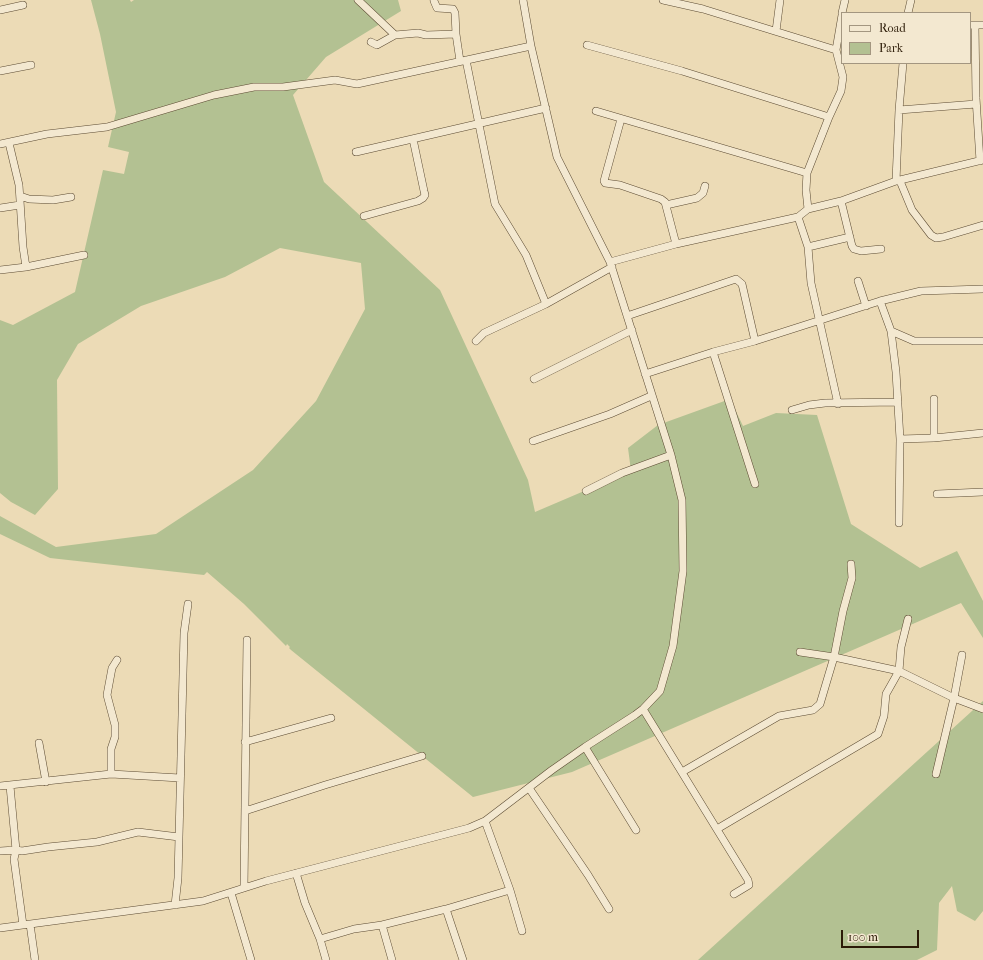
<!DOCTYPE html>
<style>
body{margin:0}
#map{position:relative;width:983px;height:960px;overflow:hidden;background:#ecdbb6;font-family:"IM FELL French Canon",serif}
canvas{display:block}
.legend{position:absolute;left:841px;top:12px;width:130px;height:52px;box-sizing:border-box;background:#f3e8d0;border:1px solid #a39680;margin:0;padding:5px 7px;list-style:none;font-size:12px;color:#2c1b07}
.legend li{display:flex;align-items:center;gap:8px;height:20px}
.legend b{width:20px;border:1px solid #a39680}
.scale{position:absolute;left:841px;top:930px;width:78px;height:18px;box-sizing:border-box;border:2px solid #2c1b07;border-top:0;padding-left:5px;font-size:12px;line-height:14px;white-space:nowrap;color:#2c1b07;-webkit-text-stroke:3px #f3e8d0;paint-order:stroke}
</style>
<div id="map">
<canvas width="983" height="960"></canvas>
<ul class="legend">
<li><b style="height:5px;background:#f3e8d0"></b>Road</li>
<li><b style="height:11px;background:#b3c192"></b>Park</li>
</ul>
<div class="scale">100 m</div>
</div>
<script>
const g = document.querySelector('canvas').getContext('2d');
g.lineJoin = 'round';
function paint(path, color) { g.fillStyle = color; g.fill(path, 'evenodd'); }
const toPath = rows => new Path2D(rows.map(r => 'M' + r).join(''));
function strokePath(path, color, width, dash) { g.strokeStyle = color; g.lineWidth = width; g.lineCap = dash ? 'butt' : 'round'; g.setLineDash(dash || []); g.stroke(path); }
paint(toPath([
 [91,0,130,0,131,2,134,0,398,0,401,11,326,57,293,95,324,182,440,290,528,480,535,512,631,471,628,448,658,425,730,399,743,426,776,413,817,415,851,524,920,568,957,551,983,601,983,638,961,603,572,772,473,797,291,650,289,648,290,647,287,644,286,646,244,604,207,572,204,575,50,558,0,534,0,516,56,547,156,534,253,470,316,401,365,309,361,263,280,248,225,277,141,306,78,344,57,380,58,489,35,515,11,502,0,493,0,320,13,325,75,292,103,170,124,174,129,152,108,147,116,112,100,34],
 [983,701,983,911,975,921,957,911,952,886,939,903,937,950,917,960,698,960]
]), '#b3c192');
const minor = toPath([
 [358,0,395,35,418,33,426,35,456,34,460,61],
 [663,0,703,9,836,50],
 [434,1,437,8,453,9,455,13,456,34],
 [0,10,23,5],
 [842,13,845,0],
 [908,13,911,0],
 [970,25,983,25],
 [975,25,976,98,980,161],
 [776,31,780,0],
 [371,42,377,45,395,35],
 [587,45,682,71,829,117],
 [466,60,495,204,526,255,546,304],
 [0,71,31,65],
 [899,110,976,104],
 [596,111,807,173],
 [621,119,604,181,605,183,620,185,661,199,665,202,676,244],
 [9,143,19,185,23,247,26,267,84,255],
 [0,144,47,134,107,127,214,95,254,87,283,87,335,80,357,84,531,46],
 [356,152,546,108],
 [896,181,899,110,903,63],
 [900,181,912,210,931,235,936,238,943,237,983,225],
 [20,196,29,199,53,200,71,197],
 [841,201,852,246,854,249,861,251,881,249],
 [666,205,697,198,703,193,705,186],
 [0,208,20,205],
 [808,209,806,190,807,173,829,117,841,91,843,77,836,50,842,15],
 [364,216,418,201,423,198,425,195,424,191,413,139],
 [798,217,808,247,811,283,838,404],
 [808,247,850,237],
 [610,262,676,244,798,217,808,209,841,201,896,181,983,160],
 [0,270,26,267],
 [858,281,866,306],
 [880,301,891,331,896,372,900,439,899,523],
 [627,316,736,279,742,284,755,341],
 [891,331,914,341,983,341],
 [476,341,484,333,546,304,612,267],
 [713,352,755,484],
 [645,374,713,352,755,341,880,301,921,291,983,289],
 [534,379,632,330],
 [934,399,934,438],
 [792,410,809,405,825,403,898,402],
 [900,439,934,438,983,433],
 [533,441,610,414,651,396],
 [586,491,622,473,671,455],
 [937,494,983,492],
 [800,652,834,657,899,671,954,698,983,709],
 [643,709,748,880,749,885,734,894],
 [245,742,331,718],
 [39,743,46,782],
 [585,747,636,830],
 [682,772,779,716,813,710,820,704,834,657,843,611,852,578,851,564],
 [111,774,111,749,115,737,115,725,107,695,112,668,117,660],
 [936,774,954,698,962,655],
 [0,786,111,774,180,778],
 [10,786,16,850,14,859,23,925],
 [529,788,588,875,609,909],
 [245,811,325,785,422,756],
 [485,821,510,890,522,931],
 [717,829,878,734,884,716,886,694,899,671,901,647,908,619],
 [0,851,16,850,22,851,48,847,97,842,138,832,179,837],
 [296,873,305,903,320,939,326,960],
 [244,888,247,640],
 [231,893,251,960],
 [175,905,178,878,184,633,188,604],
 [446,909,463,960],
 [30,924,35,960],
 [382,925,392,960],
 [0,928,203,901,266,881,469,828,485,821,552,770,585,747,635,715,643,709,660,691,673,646,683,571,682,500,671,455,610,262,557,157,531,46,523,0],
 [320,939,354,929,382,925,446,909,510,890]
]);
strokePath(minor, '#5c4b33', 8);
strokePath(minor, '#f3e8d0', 7);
</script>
